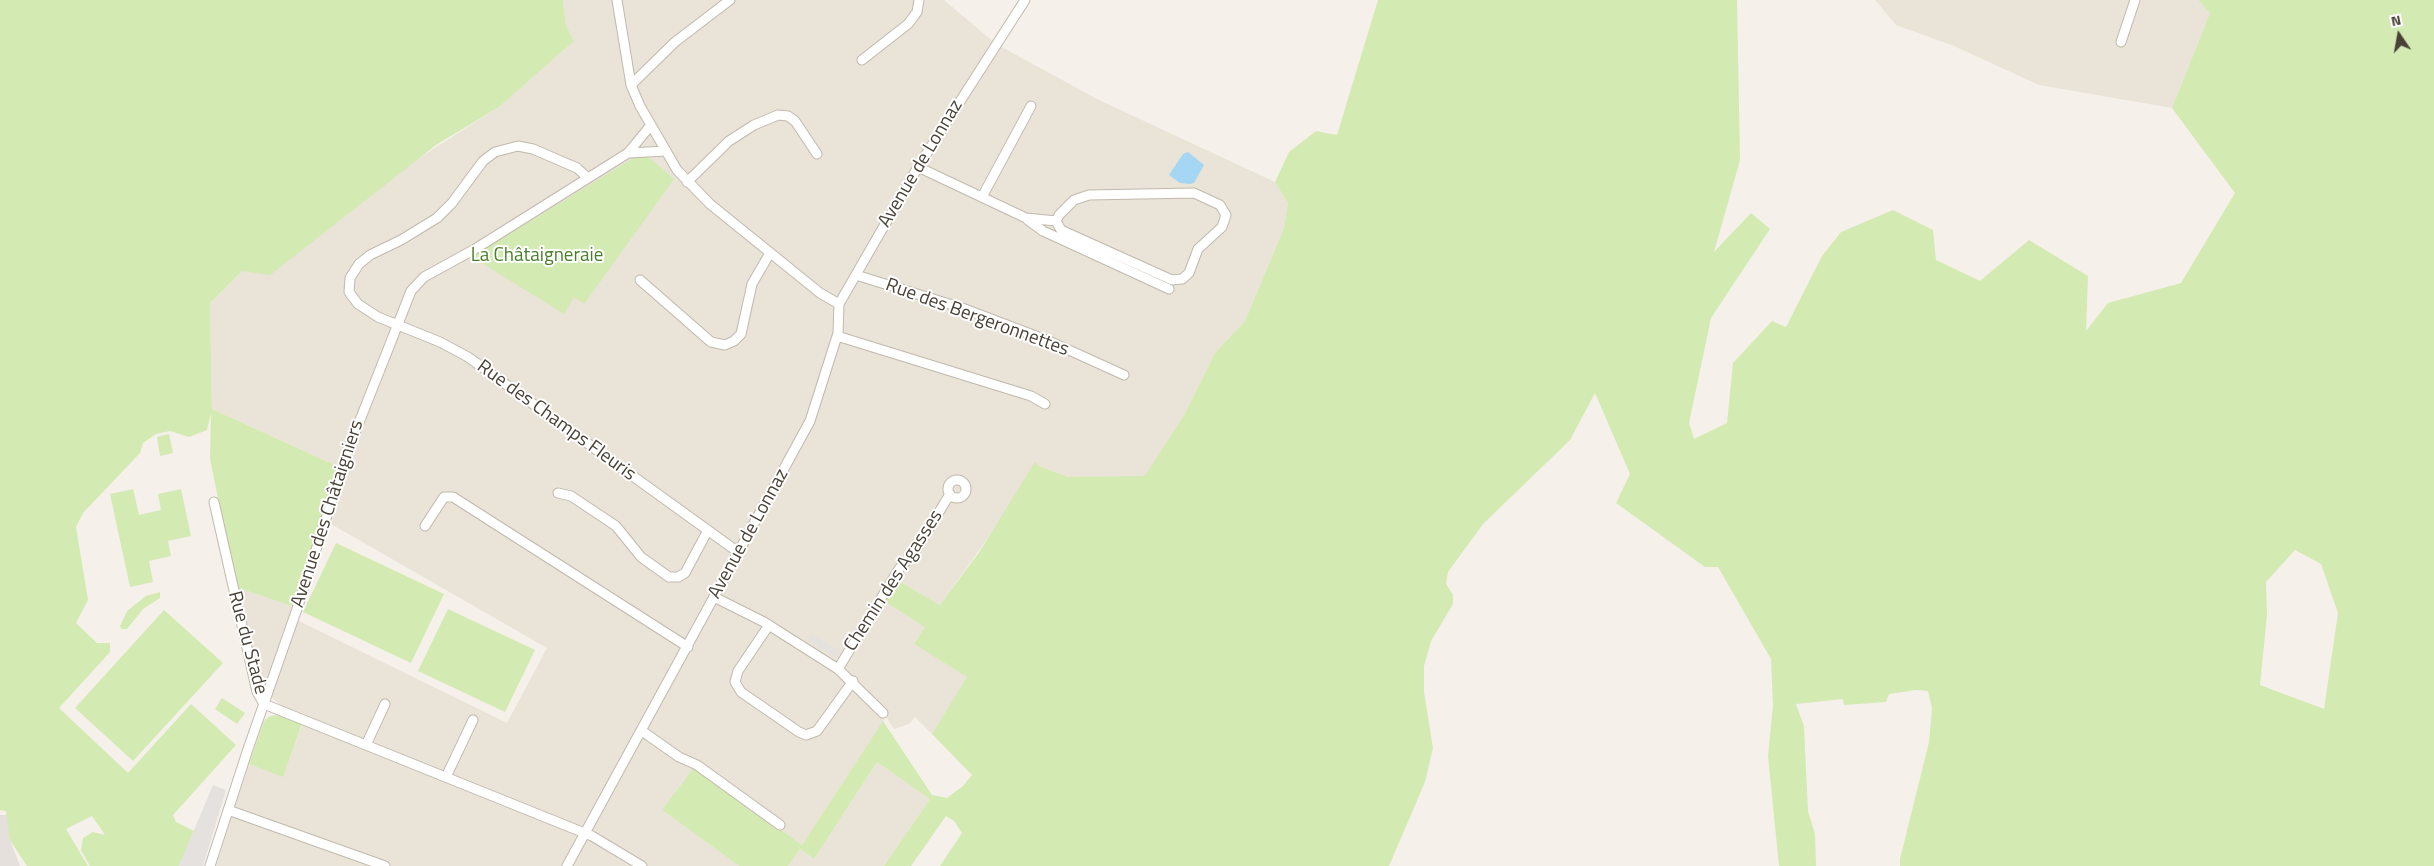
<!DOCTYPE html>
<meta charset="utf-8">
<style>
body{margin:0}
#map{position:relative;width:2434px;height:866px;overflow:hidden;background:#f5f1ea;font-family:"Titillium Web",sans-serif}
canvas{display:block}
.north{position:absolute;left:2374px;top:10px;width:50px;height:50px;-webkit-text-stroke:4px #fff;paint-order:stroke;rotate:348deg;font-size:14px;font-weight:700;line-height:20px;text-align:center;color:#4a4237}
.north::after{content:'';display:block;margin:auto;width:18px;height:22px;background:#4a4237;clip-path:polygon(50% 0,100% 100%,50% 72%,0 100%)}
</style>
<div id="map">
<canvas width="2434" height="866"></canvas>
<div class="north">N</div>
</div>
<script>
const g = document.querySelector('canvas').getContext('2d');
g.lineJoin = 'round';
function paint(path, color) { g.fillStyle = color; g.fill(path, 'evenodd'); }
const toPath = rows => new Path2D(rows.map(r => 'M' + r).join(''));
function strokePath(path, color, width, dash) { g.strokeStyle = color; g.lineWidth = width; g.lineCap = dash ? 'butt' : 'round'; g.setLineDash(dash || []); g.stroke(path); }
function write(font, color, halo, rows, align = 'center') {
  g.font = font + ' "Titillium Web",sans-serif'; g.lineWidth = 4; g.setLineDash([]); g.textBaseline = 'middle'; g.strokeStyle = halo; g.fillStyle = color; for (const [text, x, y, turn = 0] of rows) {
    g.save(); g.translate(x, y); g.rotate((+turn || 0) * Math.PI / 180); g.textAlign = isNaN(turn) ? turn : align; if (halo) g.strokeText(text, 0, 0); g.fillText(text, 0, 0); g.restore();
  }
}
paint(toPath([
 [563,0,944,0,996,44,1099,100,1275,182,1288,203,1284,228,1245,321,1215,353,1184,415,1145,477,1068,477,1039,466,940,605,897,580,925,627,914,644,968,677,932,734,915,717,909,724,894,729,886,717,802,845,694,767,662,810,739,866,216,866,249,764,283,776,306,715,282,706,261,689,236,587,294,607,299,621,507,723,547,648,331,524,346,476,339,467,212,409,210,303,242,271,499,107,574,41,566,25],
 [1875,0,2198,0,2210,13,2172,108,2039,85,1954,46,1896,25],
 [877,762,930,799,884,866,788,866,800,849,814,859]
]), '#e9e3d8');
paint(toPath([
 [0,815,8,815,10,840,20,866,0,866]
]), '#e5e0db');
paint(toPath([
 [0,0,563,0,566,25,574,41,499,107,436,145,270,275,242,271,210,303,212,409,339,467,294,607,236,587,210,459,211,413,207,430,189,437,170,431,156,434,143,443,140,453,83,513,76,527,88,600,76,623,97,643,110,643,110,652,59,708,128,773,191,704,236,745,173,815,176,822,194,831,179,866,90,866,81,850,83,838,93,832,105,835,92,816,66,829,88,866,27,866,10,840,6,811,0,810],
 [1378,0,1737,0,1740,160,1714,252,1751,213,1770,229,1711,318,1689,423,1694,439,1727,423,1733,363,1772,321,1786,327,1822,256,1841,232,1893,210,1933,230,1936,260,1980,281,2029,240,2088,276,2086,331,2108,303,2181,283,2235,193,2172,108,2210,13,2198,0,2434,0,2434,866,1900,866,1900,859,1929,742,1932,708,1928,691,1916,690,1889,694,1886,702,1844,705,1843,699,1796,704,1804,726,1808,811,1815,834,1816,866,1779,866,1768,756,1773,705,1771,659,1718,567,1705,567,1616,503,1630,474,1595,393,1570,440,1483,524,1448,572,1446,584,1453,595,1453,604,1431,641,1424,666,1424,692,1433,748,1425,782,1389,866,940,866,962,833,954,821,946,816,911,866,884,866,930,799,877,762,814,859,800,849,788,866,739,866,662,810,694,767,802,845,883,721,932,795,947,798,963,786,972,775,932,734,967,677,914,644,925,627,884,601,897,580,940,605,980,551,1035,462,1039,466,1068,477,1145,476,1184,415,1215,353,1245,321,1284,228,1288,203,1275,182,1289,152,1316,131,1337,135],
 [2295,550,2321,564,2338,613,2324,709,2260,685,2267,615,2266,582],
 [641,155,651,159,674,179,584,304,574,297,564,314,472,257,635,157],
 [169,434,173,453,160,456,157,437],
 [133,489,139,515,161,510,158,494,181,489,191,536,168,541,171,556,149,561,153,582,130,587,110,494],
 [336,543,444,594,411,663,303,612],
 [160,592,160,598,143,609,127,629,121,629,120,626,127,611,146,596],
 [448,609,535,650,505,712,418,671],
 [164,610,223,663,133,761,75,708],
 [222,698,245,713,237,724,215,709],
 [277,715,302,724,283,777,249,764,264,721,270,716]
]), '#d3eab2');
paint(toPath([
 [811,634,840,651,836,657,807,640],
 [213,785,226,790,203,866,179,866]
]), '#e4e1de');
paint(toPath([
 [1188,152,1204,165,1194,183,1190,184,1180,183,1169,175,1183,154]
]), '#a5d6f3');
const street = toPath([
 [617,0,631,85,640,106,677,170,710,204,820,293,839,304],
 [2121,42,2135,0],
 [862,60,908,24,917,12,919,0],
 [631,85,675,42,730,0],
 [628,153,666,151],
 [918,167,1026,218,1056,221,1061,230,1172,280,1182,279,1189,273,1198,249,1222,227,1226,215,1220,205,1194,193,1089,195,1074,200,1059,215,1056,221],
 [588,178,577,168,533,149,518,146,495,152,483,161,452,203,437,218,401,240,370,255,359,264,350,278,349,292,358,304,378,317,440,342,468,357,738,552],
 [687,182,729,141,754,125,778,115,788,116,795,121,817,154],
 [982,197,1031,106],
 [1028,220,1043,231,1169,289],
 [856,275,962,308,1049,341,1124,375],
 [640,280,711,342,725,345,734,341,741,334,752,284,770,253],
 [837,336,1031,396,1045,404],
 '948 489a9 9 0 1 1 18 0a9 9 0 1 1-18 0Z',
 [558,493,571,496,616,526,641,557,669,577,678,577,685,573,708,530],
 [214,502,257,692,264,704],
 [425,526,444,497,453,497,688,647],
 [714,597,764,622,838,669,883,713],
 [769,625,738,671,735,682,741,692,799,732,806,735,817,731,853,681],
 [838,669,899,569,914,553,950,494],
 [264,704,592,836,642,866],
 [642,731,679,757,697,765,780,825],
 [366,745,385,704],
 [446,777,473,720],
 [228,810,385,866],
 [210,866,248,749,298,606,347,453,411,291,424,277,475,249,628,153,651,125],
 [567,866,810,421,838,333,839,304,918,167,1025,0]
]);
strokePath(street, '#c1b9ac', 11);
strokePath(street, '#fff', 9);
write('19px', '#4a4237', '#fff', [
 ["Avenue de Lonnaz",921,164,-59],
 ["Rue des Bergeronnettes",977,318,20],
 ["Rue des Champs Fleuris",556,421,36],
 ["Avenue des Châtaigniers",328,514,-72],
 ["Avenue de Lonnaz",749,534,-61],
 ["Chemin des Agasses",894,581,-57],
 ["Rue du Stade",247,643,75]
]);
write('19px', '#4b7e28', '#fff', [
 ["La Châtaigneraie",537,256]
]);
</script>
